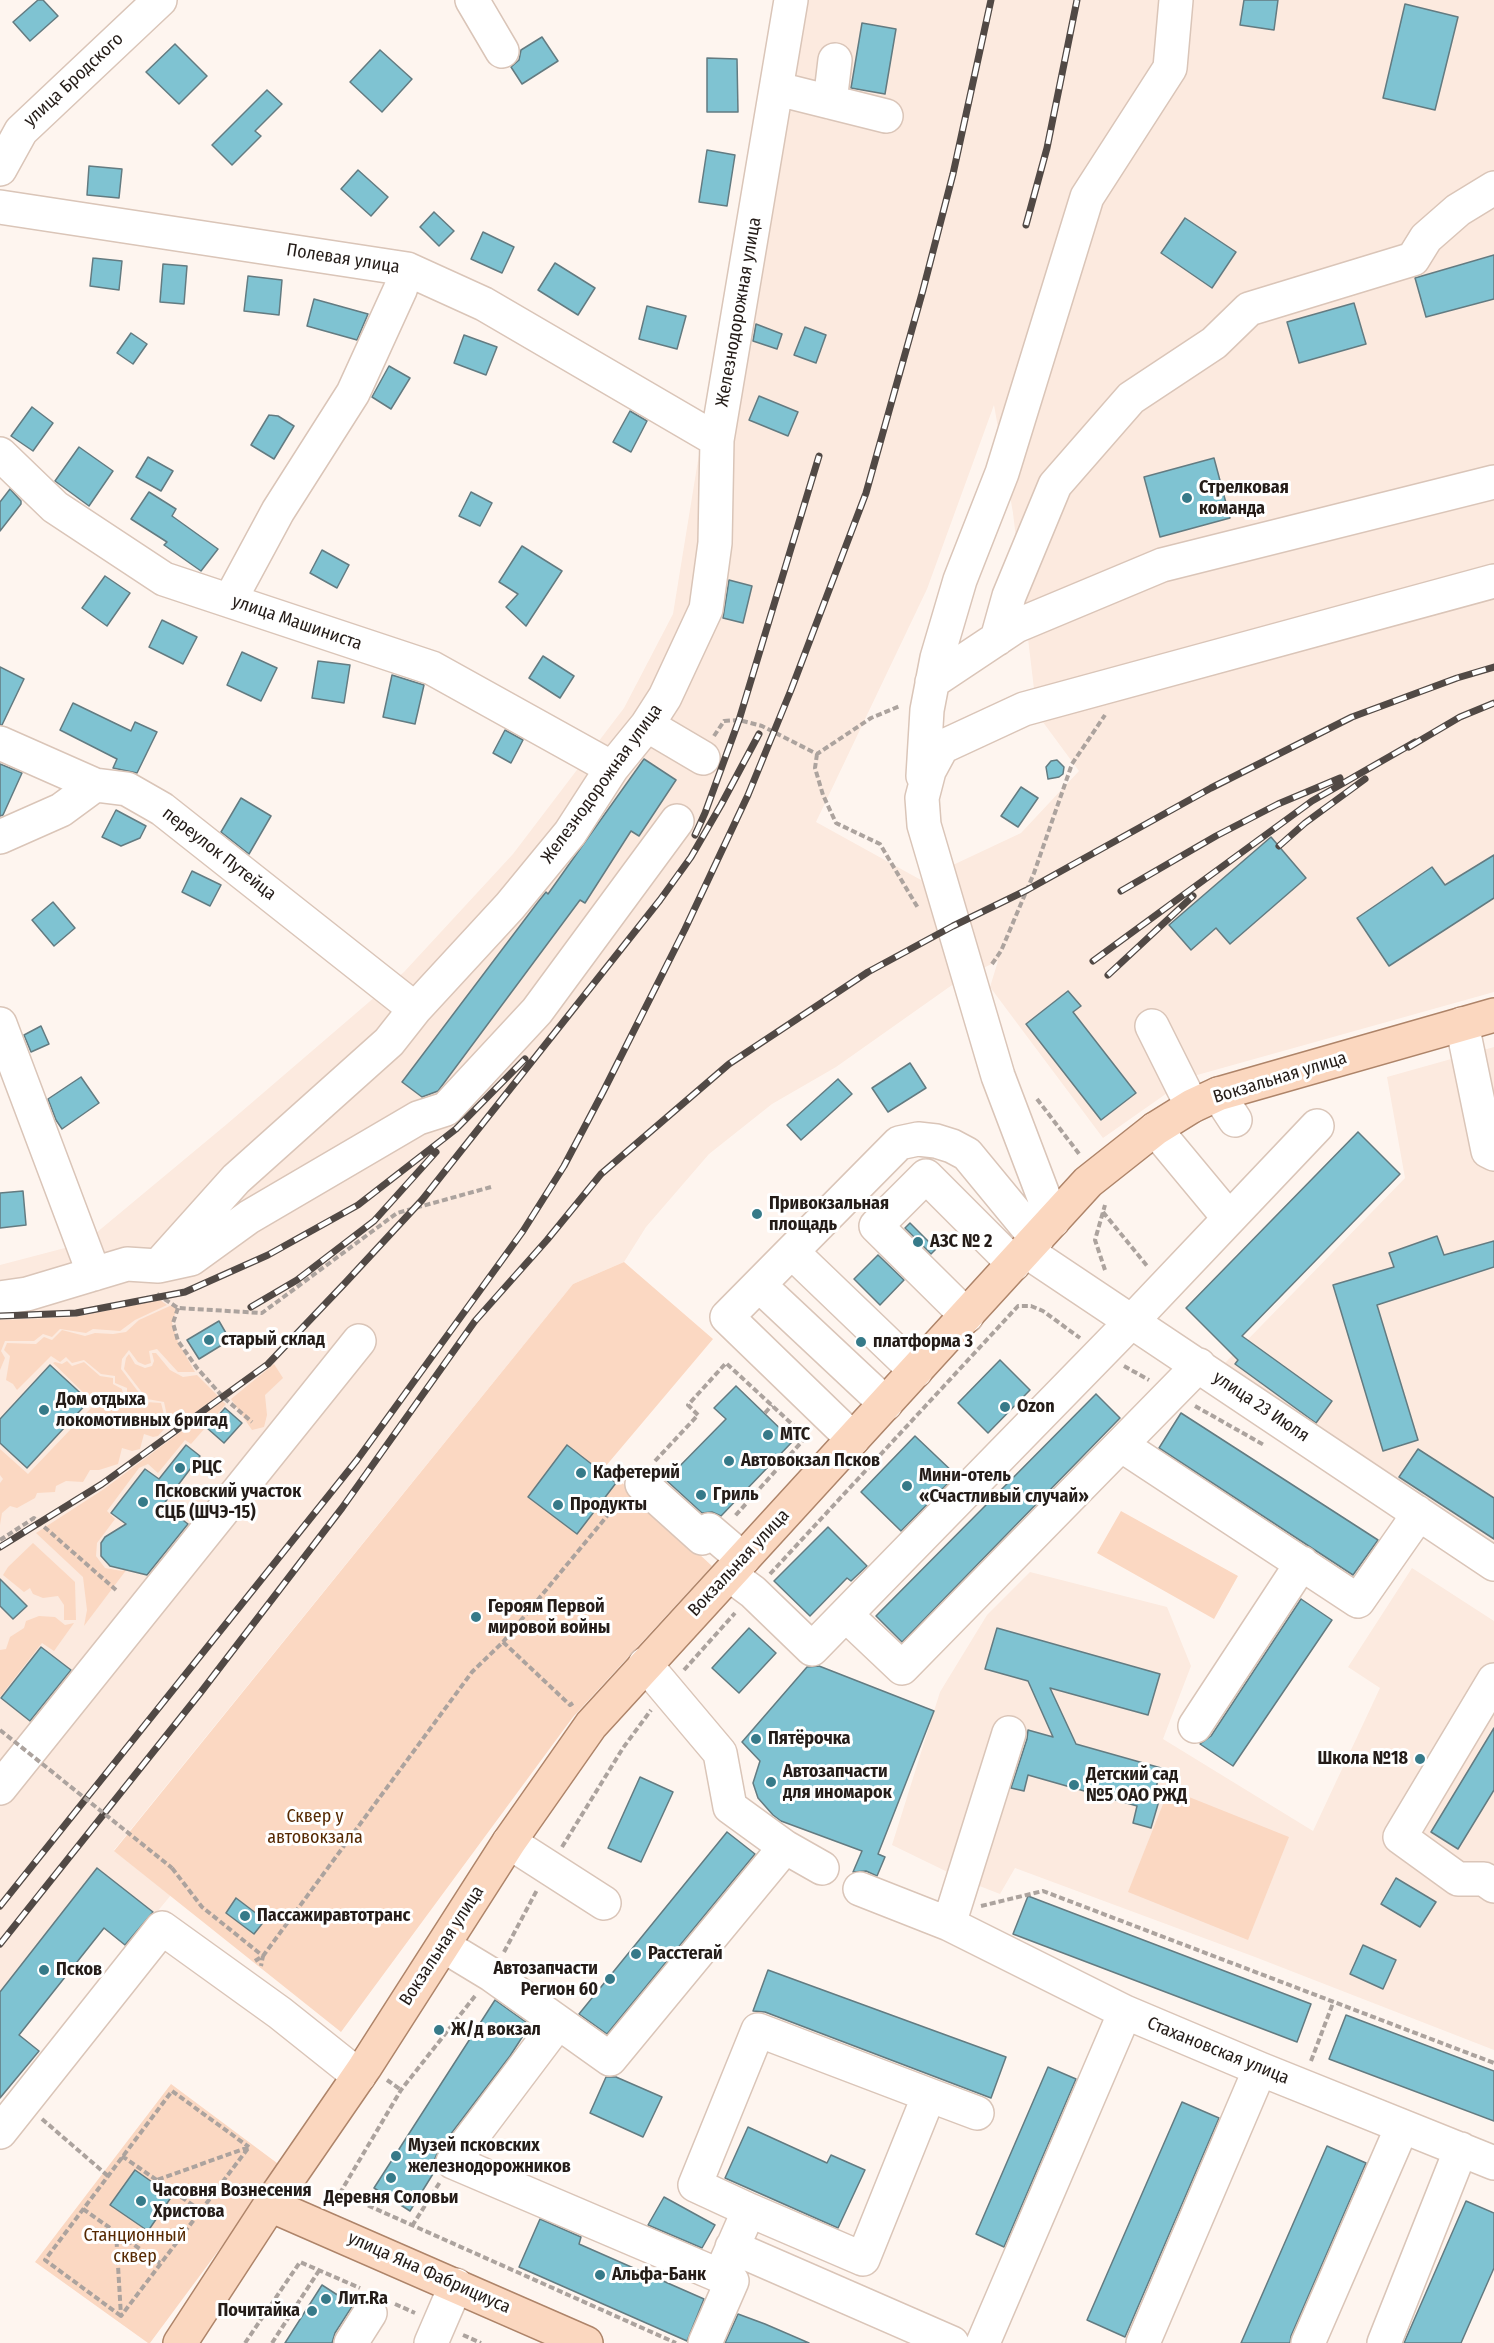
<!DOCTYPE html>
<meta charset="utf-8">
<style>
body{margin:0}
canvas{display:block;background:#fef5ef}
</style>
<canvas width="1494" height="2343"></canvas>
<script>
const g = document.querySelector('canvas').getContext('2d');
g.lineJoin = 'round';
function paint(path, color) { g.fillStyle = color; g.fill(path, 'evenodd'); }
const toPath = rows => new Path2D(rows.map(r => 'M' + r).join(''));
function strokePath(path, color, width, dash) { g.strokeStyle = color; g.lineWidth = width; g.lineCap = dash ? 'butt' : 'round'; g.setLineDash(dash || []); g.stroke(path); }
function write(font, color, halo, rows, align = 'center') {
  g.font = font + ' "Fira Sans Condensed",sans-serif'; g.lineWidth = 6; g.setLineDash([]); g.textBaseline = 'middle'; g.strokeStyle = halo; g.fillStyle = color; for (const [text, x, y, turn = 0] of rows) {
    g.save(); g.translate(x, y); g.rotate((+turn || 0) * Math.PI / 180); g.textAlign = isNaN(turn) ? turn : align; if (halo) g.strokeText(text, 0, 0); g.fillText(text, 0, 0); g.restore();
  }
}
paint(toPath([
 [777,0,1494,0,1494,992,1190,1077,1103,1138,990,987,998,961,962,978,836,1067,772,1104,709,1154,646,1227,624,1262,573,1284,114,1850,171,1895,128,1947,103,1928,19,2034,39,2051,0,2098,0,1265,84,1243,227,1124,404,972,513,854,624,708,673,614,708,399],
 [994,405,1013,513,1037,714,1079,771,1021,833,921,880,816,822,927,589],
 [1494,1047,1494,1552,1224,1364,1405,1178,1387,1077],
 [1412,1568,1494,1621,1494,2050,1255,1957,1015,1868,1000,1894,964,1880,892,1845,940,1692,987,1615,1030,1572,1167,1607,1191,1666,1163,1739,1313,1831,1380,1688,1348,1667]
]), '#fceadf');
paint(toPath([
 [624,1262,713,1339,605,1467,712,1566,573,1717,341,2032,114,1851,573,1284],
 [160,1300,167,1305,135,1320,120,1331,93,1329,86,1333,60,1329,52,1337,43,1334,34,1341,5,1341,1,1351,5,1358,0,1370,0,1320,75,1317],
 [172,1305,177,1308,172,1323,178,1342,195,1372,178,1372,157,1349,149,1351,151,1363,145,1365,138,1362,129,1350,122,1359,121,1369,146,1402,161,1403,167,1426,158,1436,153,1437,144,1434,140,1449,132,1451,122,1448,118,1464,99,1470,90,1470,83,1482,66,1481,56,1486,55,1492,37,1493,35,1498,17,1508,10,1506,2,1513,0,1525,0,1483,3,1479,0,1475,0,1449,28,1474,91,1408,104,1405,109,1411,115,1397,127,1400,127,1388,115,1383,115,1376,101,1374,84,1360,72,1363,66,1357,60,1362,51,1356,17,1390,13,1384,6,1380,10,1356,4,1350,7,1343,36,1344,44,1337,52,1340,62,1330,85,1336,95,1333,113,1334,126,1332,139,1320],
 [152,1353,156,1353,170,1370,183,1377,197,1375,218,1396,170,1430,164,1402,147,1399,124,1369,126,1358,129,1354,135,1364,145,1368,152,1366,154,1361],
 [67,1361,72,1366,84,1362,100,1376,113,1378,113,1384,122,1389,123,1396,111,1395,107,1404,94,1403,53,1363,55,1362,62,1364],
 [274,1364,283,1378,265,1395,267,1415,264,1427,252,1430,231,1399],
 [222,1401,226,1404,191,1444,185,1440,158,1473,148,1464,139,1468,107,1511,115,1519,97,1543,96,1556,105,1568,122,1571,127,1569,84,1626,87,1610,83,1577,36,1533,104,1489],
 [1121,1511,1238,1576,1214,1619,1097,1553],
 [33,1543,75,1582,76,1620,64,1620,64,1605,58,1596,43,1598,33,1594,30,1588,24,1592,3,1575,8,1567],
 [39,1616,55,1617,65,1625,74,1623,54,1651,42,1643,0,1697,0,1650,6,1649,10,1637,24,1628,26,1621],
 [1169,1789,1289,1837,1248,1940,1128,1892],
 [171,2084,281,2166,150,2343,148,2343,35,2262]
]), '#fbd8c2');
const building = toPath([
 [38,0,43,0,58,16,30,41,13,22,38,0],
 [1244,0,1278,0,1274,30,1240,25,1244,0],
 [1405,4,1458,17,1435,110,1383,98,1405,4],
 [862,23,896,29,885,94,851,88,862,23],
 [542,37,558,61,522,84,511,67,519,60,521,50,542,37],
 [175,44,207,76,179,104,146,72,175,44],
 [380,50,412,79,382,112,350,82,380,50],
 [707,58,737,59,738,112,707,112,707,58],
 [267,90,282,104,255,131,261,136,232,165,212,145,267,90],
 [707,150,735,155,727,206,699,202,707,150],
 [89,166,122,169,119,198,87,195,89,166],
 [358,170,388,197,371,216,341,189,358,170],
 [434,212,454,231,439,246,420,227,434,212],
 [1185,218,1236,252,1212,288,1161,253,1185,218],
 [483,232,514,247,502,273,471,259,483,232],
 [1494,255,1494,299,1426,317,1415,278,1494,255],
 [93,258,122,261,119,290,90,286,93,258],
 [555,263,595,288,578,315,538,290,555,263],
 [163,264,187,266,184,304,160,302,163,264],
 [248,276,282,280,279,315,244,311,248,276],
 [314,299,368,314,357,340,307,326,314,299],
 [1354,303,1366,344,1299,363,1287,322,1354,303],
 [647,306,686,316,677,349,639,339,647,306],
 [756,324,782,334,777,349,753,341,756,324],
 [805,327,826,335,816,363,794,355,805,327],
 [131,333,147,344,133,364,117,353,131,333],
 [464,335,497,347,486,375,454,363,464,335],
 [389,366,410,378,391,409,372,397,389,366],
 [759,396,798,412,788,436,749,420,759,396],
 [32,407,53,423,33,451,11,436,32,407],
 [630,411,647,421,631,452,613,442,630,411],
 [269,415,278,416,294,426,274,459,251,445,269,415],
 [79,447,113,471,89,506,55,481,79,447],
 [148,457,173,471,161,491,136,477,148,457],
 [1214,458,1230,518,1160,537,1144,477,1214,458],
 [10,489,21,501,21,504,0,531,0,502,10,489],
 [149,492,176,509,172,516,218,549,201,571,164,545,167,542,131,519,149,492],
 [471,492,492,503,480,526,459,516,471,492],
 [522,546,562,571,526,626,506,607,518,594,499,582,522,546],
 [322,550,349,565,337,588,310,573,322,550],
 [105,576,130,593,107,626,82,608,105,576],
 [729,580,752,586,743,623,723,618,729,580],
 [162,620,197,637,183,664,149,647,162,620],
 [242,652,277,668,261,701,227,685,242,652],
 [543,656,574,676,560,698,529,678,543,656],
 [318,661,350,665,344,703,312,698,318,661],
 [0,667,24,679,2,725,0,725,0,667],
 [392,675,424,685,415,724,383,717,392,675],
 [73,703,131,731,135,722,157,732,137,773,113,768,117,759,60,730,73,703],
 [505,730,523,740,511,763,493,753,505,730],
 [644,759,676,780,639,836,631,831,585,903,580,900,438,1091,422,1097,402,1082,538,902,546,892,548,894,644,759],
 [1057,760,1064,767,1063,774,1059,777,1048,779,1046,767,1051,761,1057,760],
 [0,764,22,773,3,815,0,816,0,764],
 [1021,787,1038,798,1018,827,1001,816,1021,787],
 [241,798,271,816,249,854,221,832,241,798],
 [116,810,146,826,140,838,121,846,102,837,116,810],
 [1271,837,1306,878,1230,944,1216,928,1191,950,1169,925,1271,837],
 [1494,855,1494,898,1389,966,1357,918,1432,867,1445,885,1494,855],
 [192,871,221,885,210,906,182,892,192,871],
 [53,902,75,928,54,946,32,920,53,902],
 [1068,991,1081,1006,1073,1012,1136,1093,1101,1120,1026,1024,1068,991],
 [41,1026,49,1044,31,1052,24,1035,41,1026],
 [910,1063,926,1088,888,1112,872,1088,910,1063],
 [81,1077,99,1103,62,1129,56,1120,48,1099,81,1077],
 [838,1079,852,1094,801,1140,787,1125,838,1079],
 [1358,1132,1400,1174,1242,1336,1332,1401,1316,1423,1235,1364,1238,1360,1186,1308,1358,1132],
 [23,1191,26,1225,0,1228,0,1193,23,1191],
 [910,1223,936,1249,931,1254,905,1228,910,1223],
 [1437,1236,1444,1255,1494,1241,1494,1267,1377,1305,1418,1440,1383,1451,1333,1285,1394,1267,1389,1253,1437,1236],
 [878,1255,904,1280,880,1305,854,1279,878,1255],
 [219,1321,230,1340,199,1359,187,1340,219,1321],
 [1000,1360,1030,1390,988,1433,958,1403,1000,1360],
 [50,1365,89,1401,27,1468,0,1443,0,1419,50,1365],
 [736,1386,793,1441,721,1516,712,1512,702,1513,666,1480,726,1419,714,1408,736,1386],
 [1096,1394,1120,1418,902,1642,876,1616,1096,1394],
 [225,1408,242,1423,224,1443,207,1428,225,1408],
 [1181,1413,1378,1540,1353,1575,1159,1448,1181,1413],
 [915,1436,956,1475,901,1531,861,1492,915,1436],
 [186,1445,200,1456,163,1505,188,1524,147,1575,110,1566,101,1556,101,1543,105,1537,126,1524,111,1513,145,1469,159,1479,186,1445],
 [567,1445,616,1483,577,1534,528,1497,567,1445],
 [1418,1449,1494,1498,1494,1539,1399,1477,1418,1449],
 [828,1527,867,1566,851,1581,847,1578,810,1616,774,1581,828,1527],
 [0,1579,27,1606,13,1619,0,1606,0,1579],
 [1301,1599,1332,1620,1233,1766,1200,1744,1211,1736,1301,1599],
 [749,1628,776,1653,739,1693,712,1668,749,1628],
 [997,1628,1160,1674,1148,1715,1050,1688,1076,1744,1161,1768,1155,1792,1161,1794,1151,1828,1133,1823,1137,1806,1028,1775,1024,1791,1011,1788,1027,1739,1028,1730,1053,1737,1028,1681,985,1669,997,1628],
 [41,1647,71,1670,30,1721,1,1698,41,1647],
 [819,1666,934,1711,878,1854,885,1857,877,1876,866,1871,853,1872,862,1851,781,1821,773,1815,758,1798,753,1783,760,1761,742,1742,807,1667,819,1666],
 [1494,1728,1494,1790,1458,1849,1431,1832,1494,1728],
 [640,1777,673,1792,641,1862,608,1848,640,1777],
 [727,1832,755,1854,607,2034,579,2014,727,1832],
 [97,1868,153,1912,125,1945,104,1928,19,2035,39,2051,0,2098,0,1992,97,1868],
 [1396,1878,1436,1902,1420,1927,1381,1904,1396,1878],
 [1028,1896,1311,2004,1297,2042,1013,1934,1028,1896],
 [236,1898,265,1920,254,1934,226,1913,236,1898],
 [1363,1945,1396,1960,1383,1989,1350,1974,1363,1945],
 [768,1970,1006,2057,991,2098,765,2012,753,2011,768,1970],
 [495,2000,530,2025,510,2056,438,2151,434,2161,436,2169,410,2211,374,2188,495,2000],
 [1346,2015,1494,2071,1494,2121,1329,2059,1346,2015],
 [1048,2067,1076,2079,1004,2247,976,2234,1048,2067],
 [606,2077,616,2077,662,2097,643,2137,590,2113,606,2077],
 [1182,2102,1219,2118,1125,2337,1087,2320,1182,2102],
 [748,2127,827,2163,831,2155,865,2170,838,2228,725,2178,748,2127],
 [1327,2146,1366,2163,1291,2336,1290,2343,1241,2343,1327,2146],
 [135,2170,172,2196,148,2231,110,2205,135,2170],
 [664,2197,715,2225,702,2248,648,2225,664,2197],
 [1466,2201,1494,2213,1494,2268,1461,2343,1404,2343,1466,2201],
 [540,2219,581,2237,579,2244,704,2299,687,2341,519,2267,540,2219],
 [322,2285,353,2305,335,2333,332,2343,285,2343,322,2285],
 [738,2314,765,2324,809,2343,725,2343,738,2314]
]);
paint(building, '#7fc3d2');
strokePath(building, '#637b81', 1.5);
const minor = toPath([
 [472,0,502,51],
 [778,89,886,116],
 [830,102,835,60],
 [0,169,21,131,160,0],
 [0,207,407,269,484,304,717,440],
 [0,454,55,507,164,579,432,668,612,768],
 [230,600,278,511,353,393,400,290,407,269],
 [997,639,1009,596,1055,485,1131,398,1214,343,1249,309,1413,259,1426,238,1458,210,1494,188],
 [932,682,1016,626,1162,565,1494,482],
 [647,725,703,758],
 [0,743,95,785,127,789,162,809,415,1009],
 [923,776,927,710,937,658,960,580,1002,473,1087,197,1170,68,1176,0],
 [0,837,61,810,95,785],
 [0,1024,94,1274],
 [1462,1024,1488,1151,1494,1154],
 [1152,1026,1192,1106],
 [1218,1094,1235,1120],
 [1155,1129,1229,1218],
 [1053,1221,998,1076,924,825,922,798,929,771,942,747,1024,709,1494,581],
 [1026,1251,1494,1564],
 [792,1252,916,1371],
 [159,1266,191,1259,249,1217,418,1118,446,1109,537,1011,677,821],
 [759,1285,886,1404],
 [0,1298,27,1294,127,1264,158,1266,236,1179,389,1042,415,1009,510,906,570,833,612,768,647,725,665,697,706,609,715,543,717,440,791,0],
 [967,1316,876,1226,926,1176,1014,1264],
 [853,1439,727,1317,899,1143,918,1139,936,1141,952,1146,967,1154,1037,1239],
 [1121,1445,1358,1601,1409,1528,1417,1512],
 [642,1484,702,1538,709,1530,743,1559],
 [730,1575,753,1592,812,1649,1132,1321,1317,1126],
 [846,1615,902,1668,1199,1365],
 [645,1664,720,1753,730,1807,785,1847,822,1868],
 [1494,1680,1400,1837,1458,1879,1484,1879,1494,1886],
 [1195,1726,1302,1563],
 [0,1788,359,1341],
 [509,1842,604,1903],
 [860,1889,949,1924,1125,2012,1260,2069,1494,2163],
 [949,1924,1009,1733],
 [444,1946,492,1975,610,2059,785,1847],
 [557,2024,453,2162,732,2281,705,2343],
 [929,2095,977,2113],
 [0,2132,162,1928,280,2013,359,2076],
 [732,2247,952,2343],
 [720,2276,749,2210,695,2185,758,2030,929,2095,863,2259,749,2210],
 [351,2343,370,2313],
 [431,2343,456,2285],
 [983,2343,1125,2012],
 [1143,2343,1260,2069],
 [1308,2343,1402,2127],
 [1384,2343,1461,2149]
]);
const major = toPath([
 [270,2205,586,2343],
 [180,2343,270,2205,365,2067,509,1842,591,1725,1088,1182,1155,1129,1192,1106,1218,1094,1494,1015]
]);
strokePath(minor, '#dac5b8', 36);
strokePath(major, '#ae8469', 36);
strokePath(toPath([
 [714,736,724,721,739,720,762,726,817,754,871,718,900,706],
 [817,754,815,768,823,795,836,823,880,844,918,908],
 [992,964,1001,951,1034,873,1072,764,1105,715],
 [1037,1099,1080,1155],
 [1103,1212,1148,1267],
 [1105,1270,1095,1240,1105,1205],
 [157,1294,178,1308,262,1313,397,1213,491,1187],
 [178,1308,173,1323,178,1341,197,1368,223,1397,252,1422],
 [1124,1366,1149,1380],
 [1195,1406,1264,1445],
 [765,1413,772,1405],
 [655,1461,698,1415,688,1405,726,1363,806,1437,734,1517],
 [0,1540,34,1518,116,1590],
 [770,1574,1018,1306,1031,1306,1043,1311,1080,1338],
 [503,1642,570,1705,573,1703],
 [684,1670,735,1613],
 [562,1847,623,1748,651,1710],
 [172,1868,202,1907,263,1956,261,1966],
 [981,1906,1043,1891,1494,2063],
 [504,1952,537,1890],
 [255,1961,263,1956,472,1672,503,1642,622,1498],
 [475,1996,401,2090,340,2193,676,2343],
 [1311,2061,1333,2003],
 [387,2080,401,2090],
 [42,2119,108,2176],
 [122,2156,200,2210],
 [83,2209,160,2263],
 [412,2226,440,2182],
 [116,2232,121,2316,249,2147,157,2180],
 [395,2304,415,2313],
 [121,2316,45,2260,172,2091,249,2147],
 [463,2335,481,2343],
 [245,2343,300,2262,360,2288],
 [272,2343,320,2269]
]), '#aca39e', 4, [6, 3]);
strokePath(minor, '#fff', 33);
strokePath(major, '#fbd7bf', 33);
const rail = toPath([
 [1026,225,1047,148,1077,0],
 [1409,747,1460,717,1494,703],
 [695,835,705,813,739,720,819,456],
 [1279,846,1305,823,1365,779],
 [1121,891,1216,836,1278,804,1340,778],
 [1093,961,1312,801,1415,742],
 [1108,975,1193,896],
 [251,1307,297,1280,374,1221,436,1152],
 [0,1316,76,1313,185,1292,268,1255,358,1205,456,1129,525,1059],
 [0,1547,102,1484,268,1364,346,1282,422,1200,660,900,691,857,721,805,759,734],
 [0,1906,357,1460,523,1231,564,1166,603,1092,685,929,748,795,791,690,866,493,923,290,953,174,991,0],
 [0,1944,201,1692,342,1508,475,1321,547,1240,601,1174,729,1064,868,972,953,926,1027,890,1211,788,1352,717,1457,678,1494,667]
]);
strokePath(rail, '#514945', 7);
strokePath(rail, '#fff', 4.5, [14]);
strokePath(toPath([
 [0,1730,172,1868]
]), '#aca39e', 4, [6, 3]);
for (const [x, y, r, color] of [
 [1187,498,6,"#367a89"],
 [757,1214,6,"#367a89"],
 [918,1242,6,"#367a89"],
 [209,1340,6,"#367a89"],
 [861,1342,6,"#367a89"],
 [1005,1407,6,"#367a89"],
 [44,1410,6,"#367a89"],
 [768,1435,6,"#367a89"],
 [729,1461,6,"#367a89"],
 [180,1468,6,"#367a89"],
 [581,1473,6,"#367a89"],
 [907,1486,6,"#367a89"],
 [701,1495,6,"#367a89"],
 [143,1502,6,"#367a89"],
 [558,1505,6,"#367a89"],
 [476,1617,6,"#367a89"],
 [756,1739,6,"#367a89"],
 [1420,1759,6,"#367a89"],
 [771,1782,6,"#367a89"],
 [1074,1785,6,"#367a89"],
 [245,1916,6,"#367a89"],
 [636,1954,6,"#367a89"],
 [44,1970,6,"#367a89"],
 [610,1979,6,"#367a89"],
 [439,2030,6,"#367a89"],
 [396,2156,6,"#367a89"],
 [391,2178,6,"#367a89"],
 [141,2201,6,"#367a89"],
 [600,2275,6,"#367a89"],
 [326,2299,6,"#367a89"],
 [312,2311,6,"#367a89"]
]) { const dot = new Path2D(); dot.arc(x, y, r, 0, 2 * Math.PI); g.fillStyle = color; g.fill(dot); strokePath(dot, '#fff', 2); }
write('18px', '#241c18', '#fff', [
 ["улица Бродского",74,80,-43],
 ["Полевая улица",343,259,9],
 ["Железнодорожная улица",739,312,-80],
 ["улица Машиниста",297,623,19],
 ["Железнодорожная улица",602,784,-54],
 ["переулок Путейца",219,854,38],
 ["Вокзальная улица",1280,1078,-17],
 ["улица 23 Июля",1261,1407,34],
 ["Вокзальная улица",739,1563,-47],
 ["Вокзальная улица",442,1946,-57],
 ["Стахановская улица",1218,2051,22],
 ["улица Яна Фабрициуса",429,2273,24]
]);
write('bold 18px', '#241c18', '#fff', [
 ["Стрелковая",1199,488],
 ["команда",1199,509],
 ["Привокзальная",769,1204],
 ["площадь",769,1225],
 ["АЗС № 2",930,1242],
 ["старый склад",221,1340],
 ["платформа 3",873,1342],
 ["Дом отдыха",56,1400],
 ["локомотивных бригад",56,1421],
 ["Ozon",1017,1407],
 ["МТС",780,1435],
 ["Автовокзал Псков",741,1461],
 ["РЦС",192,1468],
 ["Кафетерий",593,1473],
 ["Мини-отель",919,1476],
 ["«Счастливый случай»",919,1497],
 ["Псковский участок",155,1492],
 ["СЦБ (ШЧЭ-15)",155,1513],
 ["Гриль",713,1495],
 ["Продукты",570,1505],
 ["Героям Первой",488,1607],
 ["мировой войны",488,1628],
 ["Пятёрочка",768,1739],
 ["Школа №18",1408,1759,"right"],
 ["Автозапчасти",783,1772],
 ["для иномарок",783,1793],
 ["Детский сад",1086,1775],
 ["№5 ОАО РЖД",1086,1796],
 ["Пассажиравтотранс",257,1916],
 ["Расстегай",648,1954],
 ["Автозапчасти",598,1969,"right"],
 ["Регион 60",598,1990,"right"],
 ["Псков",56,1970],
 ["Ж/д вокзал",451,2030],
 ["Музей псковских",408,2146],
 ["железнодорожников",408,2167],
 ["Часовня Вознесения",153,2191],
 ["Христова",153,2212],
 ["Деревня Соловьи",391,2198,"center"],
 ["Альфа-Банк",612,2275],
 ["Лит.Ra",338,2299],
 ["Почитайка",300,2311,"right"]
], 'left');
write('18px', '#562902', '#fff', [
 ["Сквер у",315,1817],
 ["автовокзала",315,1838],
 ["Станционный",135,2236],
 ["сквер",135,2257]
]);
</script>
